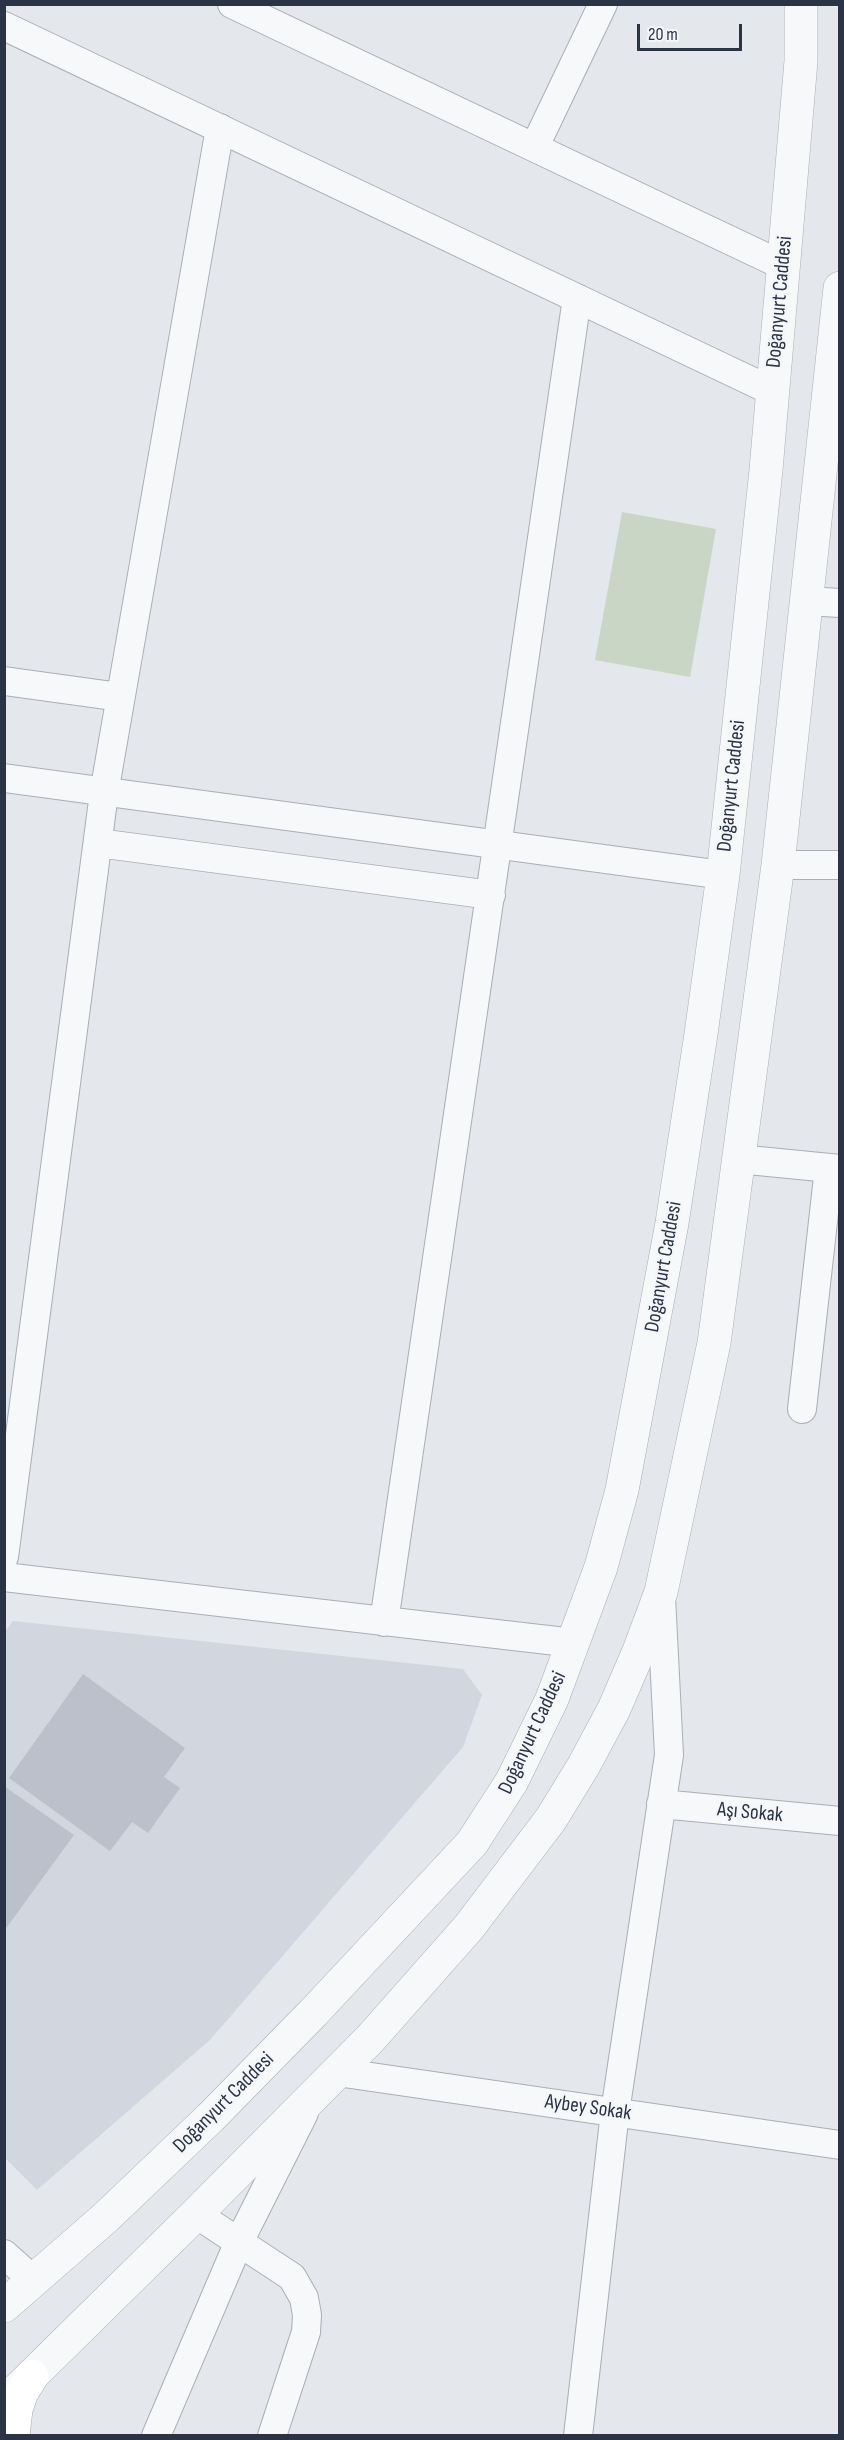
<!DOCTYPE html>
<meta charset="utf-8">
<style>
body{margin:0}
#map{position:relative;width:844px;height:2440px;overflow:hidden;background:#e4e7ec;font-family:"Sofia Sans Condensed",sans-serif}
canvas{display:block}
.frame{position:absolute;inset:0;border:6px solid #2b3445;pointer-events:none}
.scale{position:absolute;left:637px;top:24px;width:105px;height:27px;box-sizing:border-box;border:3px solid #2b3445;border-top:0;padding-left:8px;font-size:18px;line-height:21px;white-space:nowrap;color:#2b3445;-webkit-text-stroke:4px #f4f6f9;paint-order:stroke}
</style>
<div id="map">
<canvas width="844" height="2440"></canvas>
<div class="frame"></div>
<div class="scale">20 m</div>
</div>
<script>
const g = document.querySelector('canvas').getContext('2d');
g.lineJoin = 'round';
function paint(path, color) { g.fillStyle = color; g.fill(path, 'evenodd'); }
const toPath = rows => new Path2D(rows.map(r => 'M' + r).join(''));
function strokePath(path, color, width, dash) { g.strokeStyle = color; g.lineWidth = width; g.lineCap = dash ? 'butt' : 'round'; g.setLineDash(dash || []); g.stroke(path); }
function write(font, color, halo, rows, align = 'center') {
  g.font = font + ' "Sofia Sans Condensed",sans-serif'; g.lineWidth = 5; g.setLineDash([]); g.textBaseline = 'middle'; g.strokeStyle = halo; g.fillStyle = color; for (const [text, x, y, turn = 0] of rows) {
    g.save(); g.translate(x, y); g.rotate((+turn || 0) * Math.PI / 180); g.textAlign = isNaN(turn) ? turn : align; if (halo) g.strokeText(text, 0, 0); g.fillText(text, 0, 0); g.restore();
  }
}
paint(toPath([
 [13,1621,463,1669,482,1695,463,1747,210,2040,37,2190,5,2158,4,1633]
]), '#d2d6de');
paint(toPath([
 [622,512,716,529,690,677,595,660]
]), '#c9d6c5');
paint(toPath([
 [83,1674,185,1748,164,1777,180,1788,148,1833,132,1822,110,1851,9,1778],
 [4,1786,74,1835,4,1931]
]), '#bbc0ca');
const minor = toPath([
 [232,4,784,266],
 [4,26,772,391],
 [535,146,603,4],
 [806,601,840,603],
 [4,681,120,697],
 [4,778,723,875],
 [98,843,491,895],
 [778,865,840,865],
 [738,1159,840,1169],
 [802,1409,829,1168],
 [4,1557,104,793,220,128],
 [4,1577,574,1643],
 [384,1622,577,298],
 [661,1804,840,1821],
 [337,2072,840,2145],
 [196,2214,292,2277,304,2298,307,2315,306,2332,272,2436],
 [4,2254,33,2280],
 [156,2436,238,2244,304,2113],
 [578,2436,615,2112,669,1755,661,1597]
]);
const tertiary = toPath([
 [4,2306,105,2218,211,2117,313,2013,472,1843,512,1781,552,1699,601,1567,622,1490,672,1223,701,1034,723,875,766,470,801,61,801,4],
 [10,2397,196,2214,370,2039,469,1927,551,1819,584,1765,614,1709,639,1651,661,1592,714,1343,778,865,840,288]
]);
const primary = toPath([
 [13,2436,16,2409,22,2392,32,2376]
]);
strokePath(minor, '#a9aeb7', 30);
strokePath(tertiary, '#a9aeb7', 34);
strokePath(primary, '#a3abb8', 34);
strokePath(minor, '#f7f8fa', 28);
strokePath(tertiary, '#f7f8fa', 33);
strokePath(primary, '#fff', 33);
write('21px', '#2b3445', '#f4f6f9', [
 ["Doğanyurt Caddesi",780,302,-85],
 ["Doğanyurt Caddesi",732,786,-84],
 ["Doğanyurt Caddesi",664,1267,-80],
 ["Doğanyurt Caddesi",533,1733,-65],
 ["Aşı Sokak",750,1813,5],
 ["Doğanyurt Caddesi",224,2103,-45],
 ["Aybey Sokak",588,2108,8]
]);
</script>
